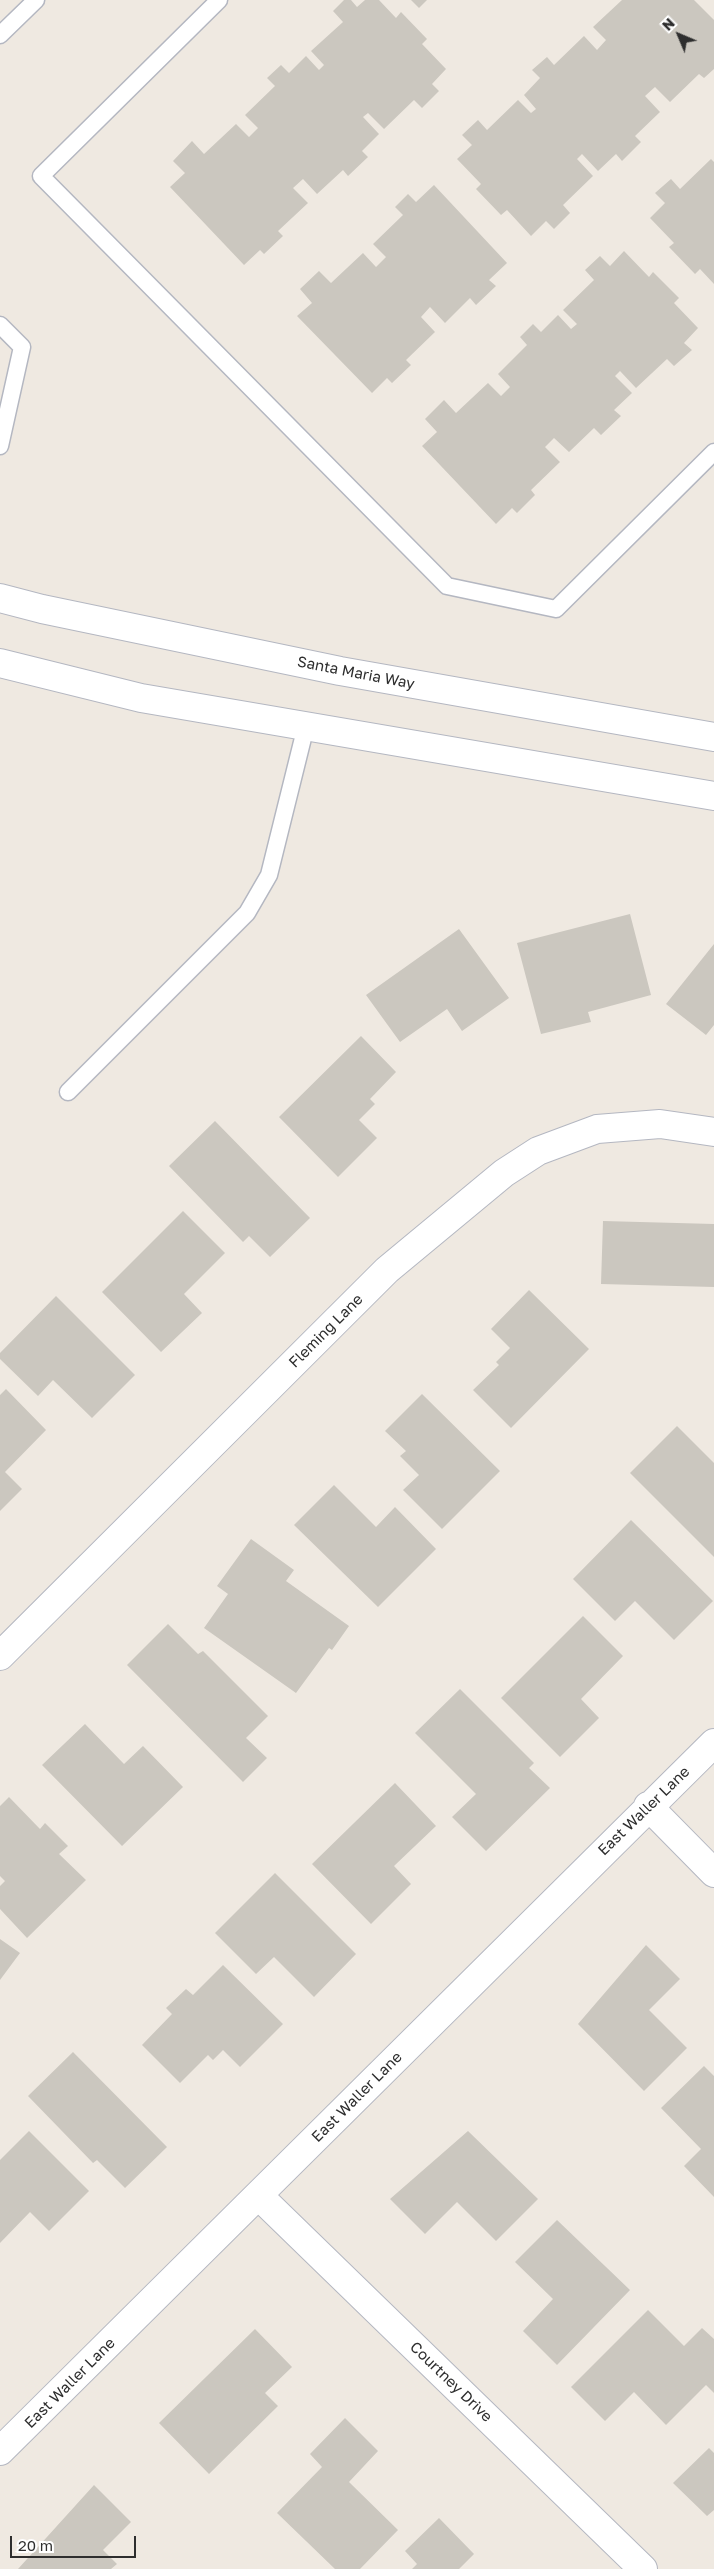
<!DOCTYPE html>
<style>
body{margin:0}
#map{position:relative;width:714px;height:2569px;overflow:hidden;background:#efe9e1;font-family:"Golos Text",sans-serif}
canvas{display:block}
.north{position:absolute;left:654px;top:10px;width:50px;height:50px;-webkit-text-stroke:4px #fff;paint-order:stroke;rotate:315deg;font-size:14px;font-weight:700;line-height:20px;text-align:center;color:#2e2e2e}
.north::after{content:'';display:block;margin:auto;width:18px;height:22px;background:#2e2e2e;clip-path:polygon(50% 0,100% 100%,50% 72%,0 100%)}
.scale{position:absolute;left:10px;top:2536px;width:126px;height:22px;box-sizing:border-box;border:2px solid #2e2e2e;border-top:0;padding-left:6px;font-size:15px;line-height:18px;white-space:nowrap;color:#2e2e2e;-webkit-text-stroke:4px #fff;paint-order:stroke}
</style>
<div id="map">
<canvas width="714" height="2569"></canvas>
<div class="north">N</div>
<div class="scale">20 m</div>
</div>
<script>
const g = document.querySelector('canvas').getContext('2d');
g.lineJoin = 'round';
function paint(path, color) { g.fillStyle = color; g.fill(path, 'evenodd'); }
const toPath = rows => new Path2D(rows.map(r => 'M' + r).join(''));
function strokePath(path, color, width, dash) { g.strokeStyle = color; g.lineWidth = width; g.lineCap = dash ? 'butt' : 'round'; g.setLineDash(dash || []); g.stroke(path); }
function write(font, color, halo, rows, align = 'center') {
  g.font = font + ' "Golos Text",sans-serif'; g.lineWidth = 5; g.setLineDash([]); g.textBaseline = 'middle'; g.strokeStyle = halo; g.fillStyle = color; for (const [text, x, y, turn = 0] of rows) {
    g.save(); g.translate(x, y); g.rotate((+turn || 0) * Math.PI / 180); g.textAlign = isNaN(turn) ? turn : align; if (halo) g.strokeText(text, 0, 0); g.fillText(text, 0, 0); g.restore();
  }
}
paint(toPath([
 [344,0,351,0,357,7,365,0,379,0,396,18,401,12,427,39,422,44,446,69,432,84,439,91,422,108,414,100,384,129,368,113,363,117,379,134,362,151,368,157,348,176,343,170,317,194,303,179,293,188,308,203,278,231,283,236,264,254,260,250,244,265,170,187,185,173,173,161,192,141,204,154,236,124,249,137,258,128,245,115,275,86,267,78,281,65,289,73,306,56,319,70,324,65,311,51,343,22,333,11],
 [411,0,427,0,419,8],
 [622,0,694,0,714,20,714,69,704,78,699,74,670,102,655,87,645,96,660,112,635,136,641,142,622,161,616,154,598,171,582,154,577,159,593,176,563,205,570,213,554,229,546,221,531,236,507,210,501,215,476,189,481,184,457,159,472,145,462,135,478,120,487,130,518,100,531,113,536,109,524,95,540,78,532,70,547,57,554,65,584,36,597,50,606,40,593,27],
 [711,159,714,162,714,284,700,269,695,274,669,247,674,243,650,218,665,203,655,193,671,179,680,189],
 [434,185,507,263,489,280,496,286,476,305,470,298,445,323,430,307,421,317,435,332,406,360,411,365,392,383,387,378,372,393,297,316,312,303,300,289,319,271,331,283,363,253,376,267,386,257,373,244,403,215,395,207,408,194,416,202],
 [624,251,649,277,653,272,679,298,674,303,698,328,684,343,692,350,674,366,667,359,636,388,620,371,615,376,632,393,614,410,621,416,601,435,594,428,569,452,554,438,545,447,560,462,531,490,535,495,517,513,512,508,496,524,422,446,437,432,425,419,444,400,456,413,488,383,501,396,510,387,498,374,527,345,520,337,533,324,541,332,558,315,571,329,577,324,563,310,594,280,585,270,600,256,610,266],
 [630,914,651,995,588,1012,591,1022,541,1034,517,943],
 [459,929,509,998,462,1031,447,1009,400,1042,366,995],
 [714,944,714,1025,706,1035,666,1004],
 [361,1036,396,1072,370,1099,375,1104,359,1120,377,1138,338,1177,279,1117],
 [215,1121,310,1218,270,1257,249,1236,243,1242,169,1166],
 [183,1211,225,1253,184,1294,202,1313,161,1352,102,1292],
 [603,1221,714,1224,714,1287,601,1284],
 [529,1290,589,1349,511,1428,473,1390,499,1365,496,1362,510,1348,491,1329],
 [56,1296,135,1375,92,1418,53,1380,38,1396,0,1359,0,1353],
 [6,1389,46,1430,5,1472,22,1489,0,1511,0,1395],
 [422,1394,500,1471,442,1529,403,1490,419,1475,400,1456,406,1451,385,1431],
 [677,1426,714,1463,714,1557,630,1473],
 [334,1485,376,1527,395,1507,436,1549,378,1607,294,1525],
 [631,1520,713,1601,674,1640,635,1601,615,1621,573,1579],
 [251,1539,294,1570,286,1581,349,1626,332,1650,329,1648,296,1693,204,1628,228,1594,217,1586],
 [583,1616,623,1656,581,1699,599,1718,560,1757,501,1698],
 [168,1624,198,1654,203,1651,268,1716,246,1738,267,1758,243,1782,127,1665],
 [460,1689,534,1763,529,1768,550,1788,486,1851,452,1817,476,1794,415,1733],
 [85,1724,124,1764,143,1746,183,1787,122,1846,42,1765],
 [395,1783,436,1826,394,1866,411,1884,371,1924,312,1864],
 [9,1797,40,1829,45,1823,68,1846,59,1854,86,1880,27,1938,0,1909,0,1886,5,1881,0,1876,0,1806],
 [275,1873,356,1954,314,1997,274,1957,256,1974,215,1933],
 [0,1939,20,1953,0,1980],
 [646,1945,680,1979,649,2010,687,2048,644,2091,578,2024],
 [223,1965,283,2024,240,2067,223,2050,213,2060,208,2055,180,2083,142,2045,172,2014,166,2008,186,1989,193,1995],
 [73,2052,167,2147,125,2188,97,2160,93,2163,28,2096],
 [704,2066,714,2076,714,2197,684,2166,701,2149,661,2108],
 [29,2131,89,2191,49,2231,30,2212,0,2243,0,2160],
 [468,2131,538,2199,496,2241,457,2202,425,2234,390,2199],
 [557,2220,630,2290,557,2365,523,2331,553,2299,515,2262],
 [648,2310,684,2346,702,2328,714,2339,714,2393,706,2385,666,2425,634,2392,605,2421,571,2387],
 [255,2329,292,2367,265,2393,278,2406,209,2474,159,2423],
 [345,2418,378,2451,349,2482,398,2530,360,2569,335,2569,277,2513,322,2467,310,2454],
 [709,2448,714,2453,714,2510,707,2516,673,2483],
 [94,2485,131,2522,103,2550,117,2564,111,2569,18,2569],
 [439,2518,474,2554,459,2569,412,2569,417,2564,405,2551]
]), '#cbc7bf');
const service = toPath([
 [219,0,41,176,447,586,556,609,714,452],
 [0,35,36,0],
 [0,325,22,347,0,446],
 [68,1092,247,913,269,875,306,726]
]);
const minor = toPath([
 [0,1656,387,1270,504,1173,538,1151,597,1129,660,1124,714,1132],
 [648,1806,714,1873],
 [259,2196,643,2569],
 [0,2451,714,1743]
]);
const secondary = toPath([
 [0,598,42,609,340,671,714,737],
 [0,663,141,698,714,796]
]);
strokePath(service, '#b4b7c1', 19);
strokePath(minor, '#b4b7c1', 30);
strokePath(secondary, '#b4b7c1', 30);
strokePath(service, '#fff', 16);
strokePath(minor, '#fff', 28);
strokePath(secondary, '#fff', 28);
write('15px', '#2e2e2e', '#fff', [
 ["Santa Maria Way",356,673,11],
 ["Fleming Lane",326,1331,-45],
 ["East Waller Lane",644,1811,-44],
 ["East Waller Lane",357,2097,-45],
 ["Courtney Drive",451,2382,44],
 ["East Waller Lane",70,2383,-45]
]);
</script>
